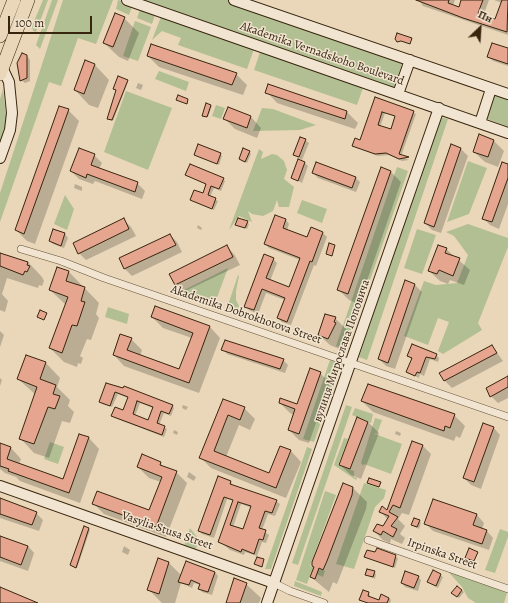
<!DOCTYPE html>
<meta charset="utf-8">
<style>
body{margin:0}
#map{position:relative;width:508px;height:603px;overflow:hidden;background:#ead7b9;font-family:Alegreya,serif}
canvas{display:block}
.north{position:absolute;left:460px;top:8px;width:40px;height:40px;-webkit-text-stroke:3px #f1e5d2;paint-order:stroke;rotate:25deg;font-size:11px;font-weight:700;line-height:16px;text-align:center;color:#38250e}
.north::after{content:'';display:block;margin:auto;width:14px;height:18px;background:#38250e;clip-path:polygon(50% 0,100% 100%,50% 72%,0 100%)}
.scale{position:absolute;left:8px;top:16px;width:84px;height:18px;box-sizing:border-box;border:2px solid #38250e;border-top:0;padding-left:5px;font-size:12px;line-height:14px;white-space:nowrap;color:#38250e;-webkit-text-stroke:3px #f1e5d2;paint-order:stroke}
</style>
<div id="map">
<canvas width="508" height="603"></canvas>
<div class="north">Пн</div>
<div class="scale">100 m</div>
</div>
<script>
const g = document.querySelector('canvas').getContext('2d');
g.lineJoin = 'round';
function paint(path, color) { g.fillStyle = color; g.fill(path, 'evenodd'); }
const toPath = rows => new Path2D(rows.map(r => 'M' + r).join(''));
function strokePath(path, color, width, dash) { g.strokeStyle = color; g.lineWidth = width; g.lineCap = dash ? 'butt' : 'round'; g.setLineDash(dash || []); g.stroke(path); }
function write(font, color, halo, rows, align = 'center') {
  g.font = font + ' Alegreya,serif'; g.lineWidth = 3; g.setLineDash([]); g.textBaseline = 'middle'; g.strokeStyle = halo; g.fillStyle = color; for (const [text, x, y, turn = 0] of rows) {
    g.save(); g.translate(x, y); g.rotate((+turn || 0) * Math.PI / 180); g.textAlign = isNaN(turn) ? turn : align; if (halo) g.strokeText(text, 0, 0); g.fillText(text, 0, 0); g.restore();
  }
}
paint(toPath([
 [43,0,48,0,36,32,33,31,32,26],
 [52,0,58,0,40,49,36,45],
 [63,0,113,0,96,44,78,38,61,86,49,82,0,222,0,193],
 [118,0,133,4,129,15,116,9],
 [138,0,228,0,403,61,394,88],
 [141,7,156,12,152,24,137,18],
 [162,14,255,46,247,69,178,45,181,38,162,31,152,40],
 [135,21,151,27,138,61,123,56],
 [261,49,364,85,357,105,254,70],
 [159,71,189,82,186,91,155,79],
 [3,89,7,124,0,148,0,99],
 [126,91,172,108,148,170,104,152],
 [494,92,508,97,508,127,485,118],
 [216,105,225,108,221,119,212,116],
 [262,108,273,109,316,125,300,130,253,131],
 [439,117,448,119,367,360,359,357],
 [259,149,263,152,261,159,272,154,277,155,284,161,287,170,284,179,294,187,289,207,279,207,277,200,273,211,263,216,252,214,248,211,252,222,239,216,229,230],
 [468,161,487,168,469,214,447,222],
 [397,167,408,171,346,349,336,346],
 [65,195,74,209,67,230,54,224],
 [302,200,327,209,322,223,297,213],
 [468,224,508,238,508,247,478,323,482,330,443,354,438,351,449,322,438,318,428,345,404,336,424,281,436,285,457,283,468,255,454,236,446,232],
 [417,229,436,235,422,274,404,268],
 [228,268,215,303,182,291],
 [238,275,239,276,236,291,236,300,239,306,237,312,227,308],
 [108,307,129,314,127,324,105,317],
 [330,360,341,364,314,442,303,439],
 [346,405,352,407,298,565,292,563],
 [355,408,373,414,371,423,352,415],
 [375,418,382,420,377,434,375,433,372,442,375,434,402,444,391,474,364,464,363,466,361,463],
 [344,438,348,439,338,465,354,471,354,477,357,478,356,480,334,465],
 [50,442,64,447,58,464,44,459],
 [307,447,312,449,271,569,265,569],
 [364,483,386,490,384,498,375,507,354,569,336,564],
 [325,491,336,495,310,566,325,571,323,577,311,572,307,584,296,580],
 [190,528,202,543,198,542,195,552,184,546],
 [500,529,508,532,508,537,495,573,485,570],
 [443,566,507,593,504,603,476,603,468,598,462,587],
 [295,581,322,592,321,596,294,586]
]), '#b2bf92');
paint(toPath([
 [419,0,455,0,453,6,459,8,462,0,489,0,483,16,496,20,502,3,494,0,508,0,508,35,423,6],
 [124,18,139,33,128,61,119,57,104,43],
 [508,49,508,66,493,61,488,56],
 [27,56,30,60,30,81,25,83,21,80],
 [148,56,236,74,247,85,243,95,159,67],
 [86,62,95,65,109,80,98,108,89,105,75,90],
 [127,81,128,82,113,121,110,120,108,118,117,91,114,89],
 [138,83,143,85,141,90,136,88],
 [269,86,347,112,358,123,355,129,277,103,267,92],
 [376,99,416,114,401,156,409,160,402,161,389,155,378,156,353,146,361,141],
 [385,113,396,117,391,131,380,127],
 [207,104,212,106,208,117,204,116],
 [228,108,251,117,261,128,257,138,235,129,224,118],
 [68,110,79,121,35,244,27,241,16,230],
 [305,140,309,143,302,160,294,155],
 [494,141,504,151,498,167,485,162,474,152],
 [461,149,468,156,441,233,432,230,425,223],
 [249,152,251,154,247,163,242,161,240,159],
 [220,154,222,156,219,165,195,155],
 [94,155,102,163,99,169,137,183,145,191,142,199,95,181,93,184,79,179,71,171],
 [305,163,308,166,302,183,293,178],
 [508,165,508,204,499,229,490,225,483,218],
 [381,168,391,172,401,182,359,304,349,300,339,290],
 [313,173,355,177,360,182,356,192,318,178],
 [187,175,223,179,225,181,221,191,214,188,210,197,218,201,214,210,191,200,203,194,207,185],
 [75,184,82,187,82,191,74,188],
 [124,220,131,227,136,236,86,260,79,253],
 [286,220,289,224,287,230,308,238,311,228,323,233,327,237,316,266,314,265,291,325,282,322,278,318,285,300,266,293,258,314,249,310,245,306,273,259,277,263,270,281,290,288,300,260,269,248,265,244],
 [247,222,249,224,247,229,237,224],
 [198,225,202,228,201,230,197,228],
 [54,230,65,234,68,238,64,248,53,244,50,241],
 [170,235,177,242,182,252,132,276,125,269,121,259],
 [227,247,234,254,240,265,183,292,176,285,170,274],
 [446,249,470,270,464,285,450,280,448,284,440,281,429,271],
 [0,253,28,262,42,277,44,281,42,286,39,285,38,288,7,278,2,294,8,301,5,312,0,310],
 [58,268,69,272,99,303,96,314,99,318,91,340,87,339,80,356,83,358,81,364,78,363,77,367,64,362,50,348,66,305,50,290],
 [415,285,422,292,395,369,386,366,379,359],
 [156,307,210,327,220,338,199,393,124,366,114,355,131,339,142,350,140,356,180,370,192,338,163,328,152,317],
 [335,318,346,329,346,334,339,349,330,345,319,335],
 [0,331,4,335,0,347],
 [492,346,503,361,452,388,445,381,441,373],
 [223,349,283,360,288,365,285,373,227,354],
 [436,355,439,358,438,362,430,359,424,376,420,374,419,378,407,372,412,360,409,356],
 [26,356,46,363,60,378,57,387,70,400,68,406,74,412,70,423,62,421,49,458,34,453,20,438,36,395,18,379],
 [320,373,330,383,309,443,299,440,289,430,294,415,290,413,280,403,297,406],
 [508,377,508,398,498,403,491,396],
 [0,378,2,380,0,386],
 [107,384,172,405,174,408,171,416,164,413,159,425,167,429,164,437,115,418,113,416,123,412,128,398,118,394,112,407,102,404,100,402],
 [140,403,153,408,149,421,135,416],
 [224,400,244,408,255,419,250,430,239,425,226,457,270,475,291,451,301,462,286,498,211,468,201,458],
 [362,401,454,415,465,426,460,438,456,436,454,441,373,412],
 [183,405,188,407,186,410,182,408],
 [358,419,368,422,379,433,361,479,351,475,340,465],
 [493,427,500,435,481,489,471,485,464,478],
 [174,430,178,432,177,435,173,433],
 [396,431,401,433,400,436,395,434],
 [79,435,89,438,99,449,80,503,20,481,16,477,5,473,0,469,0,446,11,448,21,459,19,464,63,480],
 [422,445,431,454,409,515,402,513,398,519,405,526,400,534,405,538,402,544,391,539,390,543,383,540,374,531,384,528,388,520,381,512,388,511],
 [160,463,165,468,176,472,187,483,166,537,104,514,93,503,150,512,161,482,149,478,138,467],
 [189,472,196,477,194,481,187,477],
 [231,482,233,486,276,501,280,504,275,516,268,514,262,530,269,535,266,543,262,542,257,556,245,552,244,555,230,550,220,542,234,501,227,499,214,538,202,534,199,531],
 [241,504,252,508,243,531,233,527],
 [353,488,367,502,366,509,337,584,333,582,329,592,311,577],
 [0,500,36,513,43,520,39,531,0,518],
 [434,500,477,515,484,523,482,529,486,530,493,538,489,550,433,531,425,523],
 [419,521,421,523,419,529,412,525],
 [84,527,90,530,77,568,72,566],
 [0,537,28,546,34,553,28,571,0,561],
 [124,546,130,550,128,555,122,552],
 [377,550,398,558,395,568,366,557,376,553],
 [158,559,169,563,182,576,215,572,218,576,212,595,202,592,199,588,200,585,194,583,192,588,181,583,175,603,162,603,148,589],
 [433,571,443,577,438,588,428,582],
 [374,572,376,574,375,579,366,574],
 [418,577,421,580,418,591,405,587,402,583],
 [246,584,261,598,259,603,227,603],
 [457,587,464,592,459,598,455,595],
 [368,593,370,595,369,598,379,601,381,596,389,598,391,600,390,603,362,601,360,599]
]), '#0003');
const building = toPath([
 [416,0,449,0,448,3,459,7,461,0,483,0,478,13,495,19,502,0,508,0,507,32,463,18,416,0],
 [115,13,125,17,113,47,103,43,115,13],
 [397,33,412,38,410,44,401,41,397,42,395,39,397,33],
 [492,43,508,48,508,64,487,57,492,43],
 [151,44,237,73,232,85,147,56,151,44],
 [22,53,27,55,27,78,20,81,17,63,22,53],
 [85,60,95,64,84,94,74,90,85,60],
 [118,76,128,80,112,120,107,119,116,90,113,89,118,76],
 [268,84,347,111,345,119,265,93,268,84],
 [178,95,188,99,187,104,176,100,178,95],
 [375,97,414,111,399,154,409,157,399,159,386,153,375,154,352,146,355,138,360,140,375,97],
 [382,112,395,116,391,129,378,125,382,112],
 [206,103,211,105,207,117,202,116,206,103],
 [59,106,69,109,24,234,15,230,59,106],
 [228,107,251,116,247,128,223,119,228,107],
 [479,134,494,140,488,157,473,152,479,134],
 [300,137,306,139,299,157,293,155,300,137],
 [198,144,221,153,217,164,194,155,198,144],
 [451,144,461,148,434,227,424,223,451,144],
 [79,148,95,154,91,165,138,182,135,192,87,174,86,178,70,171,79,148],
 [243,148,250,151,245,162,239,159,243,148],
 [298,159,305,162,298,181,291,178,298,159],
 [316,162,356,177,352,188,312,173,316,162],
 [502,162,508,164,508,178,492,222,482,219,502,162],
 [190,164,224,178,219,189,211,186,208,195,216,198,212,209,190,200,194,190,203,193,206,184,185,175,190,164],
 [381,167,391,171,348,294,337,290,381,167],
 [275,215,286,219,283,228,307,237,311,227,323,232,312,262,310,261,287,322,277,318,285,298,262,289,254,310,244,307,264,254,274,258,266,278,289,287,300,258,264,244,275,215],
 [124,218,129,229,78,254,73,243,124,218],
 [238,218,248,221,245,228,235,225,238,218],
 [53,229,65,233,61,246,49,241,53,229],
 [170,234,176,245,124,269,119,258,170,234],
 [329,243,335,245,332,256,326,254,329,243],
 [227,245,233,257,175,285,169,274,227,245],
 [438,245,447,248,445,253,460,258,453,276,439,270,437,274,428,271,438,245],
 [0,253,28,262,27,265,30,266,27,272,25,271,23,275,0,266,0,253],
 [57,267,69,271,66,281,85,287,81,301,85,302,77,326,72,325,62,353,49,348,68,297,49,290,57,267],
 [405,280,415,284,388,363,378,359,405,280],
 [155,306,210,326,189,383,113,355,120,334,132,338,127,350,179,369,193,333,151,317,155,306],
 [40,310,47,313,44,320,37,317,40,310],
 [325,314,336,317,334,322,336,323,328,339,318,335,325,314],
 [225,340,284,359,280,369,221,350,225,340],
 [412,344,437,354,435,359,426,357,420,373,417,372,415,376,406,372,412,358,407,356,412,344],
 [492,345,497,353,444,381,439,373,492,345],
 [26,355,46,362,40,379,56,385,53,394,60,396,55,409,48,407,34,444,19,439,37,387,17,379,26,355],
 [310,368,321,372,299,434,288,430,295,409,279,403,280,398,297,404,310,368],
 [508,376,508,387,490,397,486,388,508,376],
 [106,383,123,388,124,386,173,405,169,414,161,411,157,423,165,426,162,435,111,416,115,407,123,410,128,397,115,392,110,406,99,402,106,383],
 [137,401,153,407,148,420,133,414,137,401],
 [368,384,455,414,450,428,445,426,444,431,361,401,368,384],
 [223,399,245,407,240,420,228,415,214,451,269,473,280,446,291,450,276,488,199,458,223,399],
 [357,417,368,422,350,469,339,465,357,417],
 [483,423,494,427,474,482,463,478,483,423],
 [79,434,89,437,69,493,8,471,9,469,0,466,0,443,11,447,7,459,63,479,79,434],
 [412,441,423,445,400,508,393,505,389,512,398,517,391,526,397,529,393,537,383,531,381,535,373,531,377,524,383,526,389,516,379,512,382,506,387,510,412,441],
 [142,454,161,462,160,465,177,471,156,527,92,504,97,491,149,510,162,477,137,467,142,454],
 [218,476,231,481,230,484,277,500,272,513,265,511,259,528,266,530,263,540,259,539,254,554,242,549,241,552,218,542,233,500,224,497,210,535,198,531,218,476],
 [238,502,251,506,243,529,230,525,238,502],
 [369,478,381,482,379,487,367,483,369,478],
 [343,483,353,487,352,495,327,561,323,570,319,568,315,579,310,577,314,567,312,566,312,562,343,483],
 [0,498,37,512,32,525,0,514,0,498],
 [433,499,477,514,473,525,487,530,482,544,424,524,433,499],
 [414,518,420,520,417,527,411,525,414,518],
 [84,526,89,528,76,568,70,565,84,526],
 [0,536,28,546,21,565,0,557,0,536],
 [377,548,396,555,393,567,364,557,367,550,375,552,377,548],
 [469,548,478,552,474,561,465,558,469,548],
 [257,557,264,559,262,567,254,564,257,557],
 [158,558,169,562,159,594,147,590,158,558],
 [186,561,215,572,208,592,198,589,200,584,191,580,189,585,178,582,186,561],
 [367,569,375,571,373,577,365,575,367,569],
 [433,570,441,574,436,586,427,582,433,570],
 [405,571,419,576,414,588,401,583,405,571],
 [234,578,247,583,240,603,226,603,234,578],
 [457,586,462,590,457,597,451,593,457,586],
 [0,587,38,603,0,603,0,587],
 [363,590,369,592,368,596,379,600,381,594,389,598,387,603,368,603,359,600,363,590]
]);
paint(building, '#e5a58e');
strokePath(building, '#38250e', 1);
const street = toPath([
 [21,249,61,261,104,278,508,417],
 [368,540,508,589],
 [274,583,290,591,324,603]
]);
const secondary = toPath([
 [127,0,508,133],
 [234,0,508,94],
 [398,94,410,60],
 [480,123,491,89],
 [0,158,10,130,12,113,9,82,2,67],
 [0,486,274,583],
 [267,603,439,108]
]);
const highway = toPath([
 [0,36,14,0],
 [0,74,28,0]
]);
strokePath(street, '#645239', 8);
strokePath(secondary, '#38250e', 12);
strokePath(highway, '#38250e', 14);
strokePath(street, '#f1e5d2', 7);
strokePath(secondary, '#f1e5d2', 10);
strokePath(highway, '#ead7b9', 13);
write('12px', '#38250e', '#f1e5d2', [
 ["Akademika Vernadskoho Boulevard",322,54,19],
 ["Akademika Dobrokhotova Street",246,315,19],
 ["вулиця Мирослава Поповича",342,351,-71],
 ["Vasylia Stusa Street",167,531,19],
 ["Irpinska Street",442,554,19]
]);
</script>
